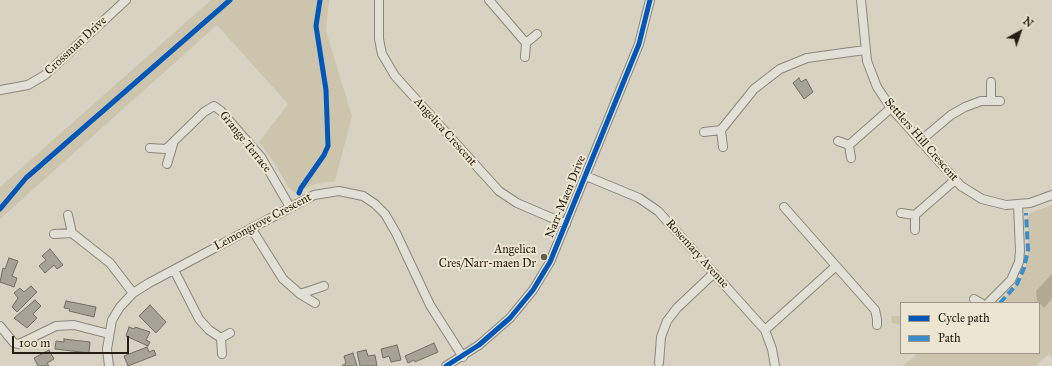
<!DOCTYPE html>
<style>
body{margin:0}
#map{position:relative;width:1052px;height:366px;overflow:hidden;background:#d8d2c2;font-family:"IM FELL Great Primer",serif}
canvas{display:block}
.legend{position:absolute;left:900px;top:302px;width:140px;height:52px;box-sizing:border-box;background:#ece5d1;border:1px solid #9d9585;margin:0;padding:5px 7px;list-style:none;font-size:12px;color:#261e12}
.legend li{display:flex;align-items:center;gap:8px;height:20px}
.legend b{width:20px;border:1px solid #9d9585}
.north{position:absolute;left:1000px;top:12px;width:40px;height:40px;-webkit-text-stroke:3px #ece5d1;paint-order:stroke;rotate:40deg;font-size:11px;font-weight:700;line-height:16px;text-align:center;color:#261e12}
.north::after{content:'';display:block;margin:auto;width:14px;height:18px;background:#261e12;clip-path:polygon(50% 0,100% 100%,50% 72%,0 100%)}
.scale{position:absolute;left:12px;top:336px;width:117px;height:18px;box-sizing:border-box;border:2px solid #261e12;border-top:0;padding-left:5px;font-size:12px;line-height:14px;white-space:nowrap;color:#261e12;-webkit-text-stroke:3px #ece5d1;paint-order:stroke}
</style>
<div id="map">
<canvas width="1052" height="366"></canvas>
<ul class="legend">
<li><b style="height:5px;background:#0057b8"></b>Cycle path</li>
<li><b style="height:5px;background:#3a8dc8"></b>Path</li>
</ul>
<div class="north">N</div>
<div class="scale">100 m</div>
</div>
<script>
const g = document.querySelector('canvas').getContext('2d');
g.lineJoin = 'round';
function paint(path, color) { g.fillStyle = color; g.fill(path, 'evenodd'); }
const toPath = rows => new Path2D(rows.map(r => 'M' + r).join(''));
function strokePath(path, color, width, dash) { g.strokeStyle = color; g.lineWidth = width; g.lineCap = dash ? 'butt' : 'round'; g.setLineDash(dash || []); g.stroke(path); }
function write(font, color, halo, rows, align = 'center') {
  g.font = font + ' "IM FELL Great Primer",serif'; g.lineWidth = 4; g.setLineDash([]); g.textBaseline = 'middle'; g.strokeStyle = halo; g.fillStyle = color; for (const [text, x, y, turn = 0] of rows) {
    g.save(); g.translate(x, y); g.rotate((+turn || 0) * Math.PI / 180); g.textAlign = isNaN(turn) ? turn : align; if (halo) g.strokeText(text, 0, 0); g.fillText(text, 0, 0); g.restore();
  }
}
paint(toPath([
 [211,0,329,0,326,31,352,116,335,181,315,184,296,193,289,188,275,164,259,142,288,104,217,25,0,219,0,187],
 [1052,205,1052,358,1049,354,1035,366,903,366,918,353,1039,353,1039,303,1005,303,1007,296,1020,280,1026,266,1029,250,1027,217,1030,213],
 [891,316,901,316,901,325,892,323]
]), '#ccc4ad');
paint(toPath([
 [1052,274,1052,299,1044,308,1037,300,1036,291]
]), '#b2a994');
const building = toPath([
 [799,78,801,82,806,79,813,92,804,99,793,83,799,78],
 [50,249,63,265,57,269,54,265,45,273,39,266,46,260,42,256,50,249],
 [9,258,18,261,12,276,17,278,14,287,0,282,3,268,5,269,9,258],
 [31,286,37,292,17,312,12,307,18,298,14,293,20,288,24,292,31,286],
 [35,300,41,306,33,314,37,318,27,328,14,318,35,300],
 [66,301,96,307,94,317,69,311,70,309,64,308,66,301],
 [150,305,166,322,156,333,139,316,150,305],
 [129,327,134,329,135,327,150,332,146,340,150,342,148,346,126,336,129,327],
 [64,339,90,342,89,353,55,349,56,341,64,342,64,339],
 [434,343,438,352,415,362,414,360,408,363,405,356,434,343],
 [397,345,401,360,391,362,389,356,383,358,381,349,397,345],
 [147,347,149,352,154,350,156,355,128,366,124,356,147,347],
 [49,350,54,359,47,363,49,366,38,366,34,358,49,350],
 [366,350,368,356,375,355,377,366,360,366,357,352,366,350],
 [353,353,357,366,342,366,346,363,344,356,353,353]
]);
paint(building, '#a6a296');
strokePath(building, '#736e64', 1);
const street = toPath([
 [379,0,379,39,382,54,395,76,499,191,517,203,566,224],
 [489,0,526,43],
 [861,0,867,61,877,87,891,108,961,186,982,199,1006,205,1030,203,1052,195],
 [525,57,526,43,537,34],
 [991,82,991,101],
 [0,90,28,85,45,75,126,0],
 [721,130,754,89,780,69,807,58,865,50],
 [704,132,721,130,723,147],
 [838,141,849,145,851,158],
 [920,141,951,115,965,107,981,101,1000,101],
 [849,145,891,108],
 [150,148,166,149,204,112,214,106,221,111,261,157,290,207],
 [167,164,173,144],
 [586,176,639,198,658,211,765,330,772,349,775,366],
 [784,207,875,310,877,319,877,325],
 [901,213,915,215,915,230],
 [915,215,955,180],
 [251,228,283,279,300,294,315,303],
 [72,233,110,263,133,293],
 [54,234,72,233,68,215],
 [174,270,199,319,209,330,221,338],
 [300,294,324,286],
 [974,299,981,303],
 [988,303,1011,280,1019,262,1020,251,1018,205],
 [0,326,14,343,19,344,56,326,74,325,109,334],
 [765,330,836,266],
 [222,354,221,338,230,333],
 [659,363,661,337,667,321,677,308,714,273],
 [109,366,107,349,112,320,120,307,133,293,149,283,314,195,339,191,363,196,375,204,385,214,396,233,430,305,463,357],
 [446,366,479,345,510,318,533,290,550,262,639,44,650,0]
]);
strokePath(street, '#8c877d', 10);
strokePath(street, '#e1dfd6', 8);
strokePath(toPath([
 [1000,303,1017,284,1024,268,1028,250,1026,213]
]), '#3a8dc8', 4, [8, 4]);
strokePath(toPath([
 [299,193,301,188,324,155,328,146,326,90,316,26,320,0],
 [0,209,26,178,230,0],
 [446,366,479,345,510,318,533,290,550,262,639,44,650,0]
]), '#0057b8', 5);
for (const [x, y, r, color] of [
 [544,257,4,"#645d50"]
]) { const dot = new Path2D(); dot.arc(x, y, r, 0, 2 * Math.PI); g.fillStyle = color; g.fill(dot); strokePath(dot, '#ece5d1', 1.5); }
write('12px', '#261e12', '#ece5d1', [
 ["Crossman Drive",76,46,-43],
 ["Angelica Crescent",445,132,48],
 ["Settlers Hill Crescent",921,140,49],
 ["Grange Terrace",245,142,51],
 ["Narr-Maen Drive",566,197,-68],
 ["Lemongrove Crescent",263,222,-28],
 ["Rosemary Avenue",697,254,48]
]);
write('12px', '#261e12', '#ece5d1', [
 ["Angelica",536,250],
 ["Cres/Narr-maen Dr",536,264]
], 'right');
</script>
